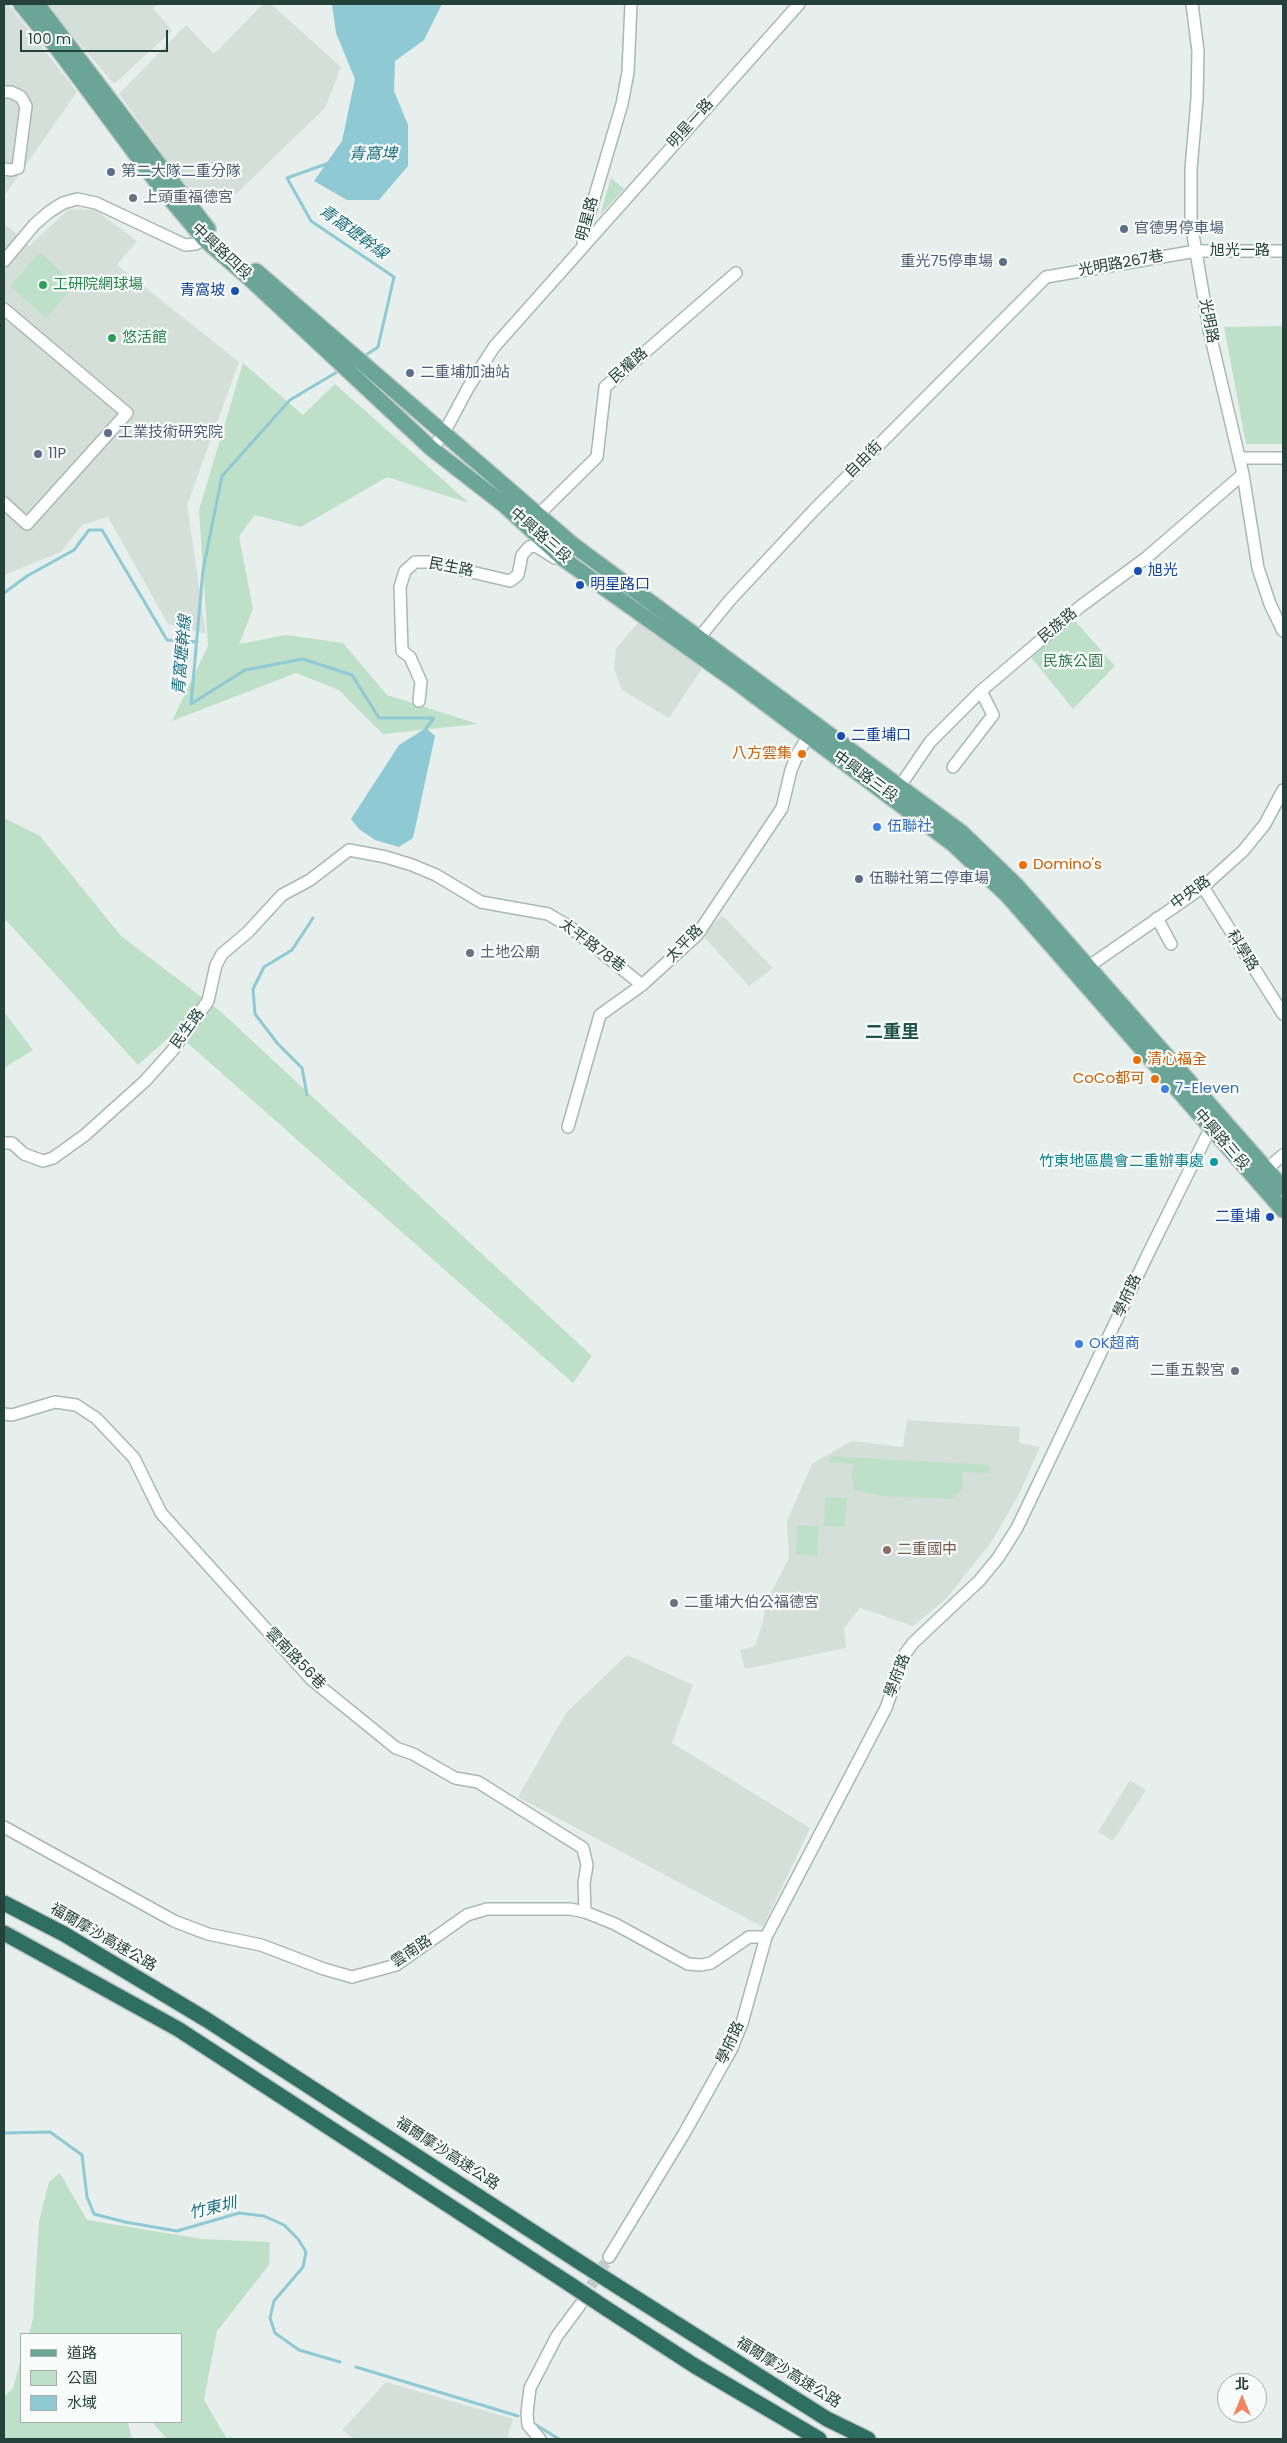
<!DOCTYPE html>
<meta charset="utf-8">
<style>
body{margin:0}
#map{position:relative;width:1287px;height:2443px;overflow:hidden;background:#e6efeb;font-family:Poppins,"Noto Sans TC",sans-serif}
canvas{display:block}
.frame{position:absolute;inset:0;border:5px solid #24423a;pointer-events:none}
.legend{position:absolute;left:20px;top:2333px;width:162px;height:90px;box-sizing:border-box;background:#f7fbf9;border:1px solid #a3b1ad;margin:0;padding:6px 9px;list-style:none;font-size:15px;color:#24423a}
.legend li{display:flex;align-items:center;gap:10px;height:25px}
.legend b{width:25px;border:1px solid #a3b1ad}
.north{position:absolute;left:1217px;top:2373px;width:50px;height:50px;box-sizing:border-box;background:#f7fbf9;border:1px solid #a3b1ad;border-radius:50%;rotate:0deg;font-size:14px;font-weight:700;line-height:20px;text-align:center;color:#24423a}
.north::after{content:'';display:block;margin:auto;width:18px;height:22px;background:#f4845f;clip-path:polygon(50% 0,100% 100%,50% 72%,0 100%)}
.scale{position:absolute;left:20px;top:30px;width:148px;height:22px;box-sizing:border-box;border:2px solid #24423a;border-top:0;padding-left:6px;font-size:15px;line-height:18px;white-space:nowrap;color:#24423a;-webkit-text-stroke:4px #f7fbf9;paint-order:stroke}
</style>
<div id="map">
<canvas width="1287" height="2443"></canvas>
<div class="frame"></div>
<ul class="legend">
<li><b style="height:6px;background:#6aa596"></b>道路</li>
<li><b style="height:14px;background:#bfe0c8"></b>公園</li>
<li><b style="height:14px;background:#8ec9d4"></b>水域</li>
</ul>
<div class="north">北</div>
<div class="scale">100 m</div>
</div>
<script>
const g = document.querySelector('canvas').getContext('2d');
g.lineJoin = 'round';
function paint(path, color) { g.fillStyle = color; g.fill(path, 'evenodd'); }
const toPath = rows => new Path2D(rows.map(r => 'M' + r).join(''));
function strokePath(path, color, width, dash) { g.strokeStyle = color; g.lineWidth = width; g.lineCap = dash ? 'butt' : 'round'; g.setLineDash(dash || []); g.stroke(path); }
function write(font, color, halo, rows, align = 'center') {
  g.font = font + ' Poppins,"Noto Sans TC",sans-serif'; g.lineWidth = 4.5; g.setLineDash([]); g.textBaseline = 'middle'; g.strokeStyle = halo; g.fillStyle = color; for (const [text, x, y, turn = 0] of rows) {
    g.save(); g.translate(x, y); g.rotate((+turn || 0) * Math.PI / 180); g.textAlign = isNaN(turn) ? turn : align; if (halo) g.strokeText(text, 0, 0); g.fillText(text, 0, 0); g.restore();
  }
}
paint(toPath([
 [4,4,8,4,77,92,4,196],
 [158,4,153,8,172,31,114,84,47,5],
 [263,4,271,4,341,67,325,108,236,194,205,189,196,200,119,94,186,25,214,54],
 [69,209,95,210,137,241,117,265,239,362,187,505,206,634,168,624,108,517,82,525,61,552,4,575,4,223,29,246],
 [639,622,703,667,669,718,622,690,614,669,616,648],
 [722,915,773,968,749,986,703,936],
 [907,1420,1020,1427,1019,1443,1040,1447,1019,1494,992,1541,947,1598,913,1626,860,1608,844,1628,846,1648,745,1669,740,1650,755,1646,763,1621,766,1602,789,1558,787,1521,812,1464,851,1441,903,1447],
 [627,1655,693,1685,672,1743,810,1828,763,1927,518,1797,566,1713],
 [1130,1780,1146,1790,1113,1841,1098,1832],
 [386,2382,513,2419,507,2439,355,2439,342,2430]
]), '#d4dfda');
paint(toPath([
 [611,178,624,189,600,215],
 [40,252,75,285,46,318,10,286],
 [1283,326,1283,444,1246,444,1224,327],
 [243,363,303,415,335,384,469,503,387,477,301,527,255,515,239,536,253,609,239,644,286,635,343,643,387,695,478,724,383,734,339,690,296,673,172,721,208,646,199,510],
 [1069,614,1115,666,1073,709,1026,651],
 [4,818,40,836,121,936,220,1011,592,1356,573,1383,175,1032,138,1065,4,918],
 [4,1012,33,1050,4,1068],
 [830,1456,990,1465,990,1473,962,1472,963,1488,952,1499,882,1496,854,1490,851,1472,855,1464,829,1462],
 [825,1497,847,1498,845,1527,824,1526],
 [797,1525,818,1526,817,1556,796,1555],
 [60,2173,87,2220,202,2239,270,2242,269,2265,217,2331,204,2400,227,2439,167,2439,152,2422,181,2422,181,2334,29,2334,33,2319,39,2222,49,2182],
 [21,2359,21,2422,128,2422,132,2439,4,2439,4,2397,13,2388]
]), '#bfe0c8');
paint(toPath([
 [332,4,442,4,424,40,395,61,394,91,408,125,408,166,379,200,347,200,314,181,342,141,355,79,336,33],
 [426,728,435,736,413,838,399,847,375,840,359,829,351,819,399,745]
]), '#8ec9d4');
strokePath(toPath([
 [329,163,287,178,311,221,394,277,378,347,363,357],
 [337,372,290,400,222,476,203,570,191,704,245,670,303,659,352,675,379,718,434,718,426,728],
 [4,593,27,576,74,550,89,530,102,530,167,640,197,642],
 [307,1095,302,1068,278,1044,255,1014,253,989,264,967,292,950,313,918],
 [4,2133,50,2132,82,2155,87,2197,94,2214,125,2222,177,2231,239,2213,264,2216,284,2225,298,2239,306,2252,303,2267,274,2301,270,2318,275,2333,299,2350,340,2362],
 [356,2367,518,2416],
 [536,2425,559,2439]
]), '#8ec9d4', 3);
strokePath(toPath([
 [582,2300,609,2257]
]), '#bfccc8', 11, [11, 5.5]);
const minor = toPath([
 [1192,4,1198,51,1197,99,1191,169,1191,223,1210,334,1243,474,1258,568,1270,604,1283,631],
 [4,92,11,92,21,97,26,106,18,168,11,170,4,169],
 [583,244,585,229,622,104,628,72,631,4],
 [4,261,35,224,49,212,63,203,77,199,96,203,185,245,196,244,209,234],
 [4,309,127,413,27,524,4,503],
 [432,449,444,433,468,388,494,347,799,4],
 [1239,458,1283,458],
 [533,520,597,457,605,387,736,273],
 [694,644,730,600,814,510,1046,277,1196,251,1283,251],
 [419,701,421,682,410,657,402,651,400,587,405,571,415,562,429,562,510,581,518,575,522,555,529,547,536,546,555,558,562,558,572,544],
 [953,767,993,715,981,691],
 [896,792,930,742,981,691,1081,606,1146,558,1243,474],
 [1203,887,1283,1014],
 [1157,918,1171,944],
 [1082,971,1203,887,1243,851,1265,824,1283,790],
 [568,1127,600,1015,642,985,697,935,782,808,791,770,799,751,812,731],
 [4,1143,12,1143,24,1154,43,1161,53,1158,85,1135,145,1081,172,1051,208,1001,216,965,222,954,248,932,282,895,310,880,349,850,386,857,412,865,436,875,481,902,548,914,570,927,642,985],
 [1262,1173,1283,1155],
 [4,1414,12,1415,55,1402,76,1405,96,1418,134,1458,161,1513,312,1680,396,1748,413,1754,455,1778,478,1782,583,1848,587,1865,584,1883,585,1912],
 [4,1827,174,1921,208,1934,261,1945,324,1969,352,1977,396,1965,467,1915,487,1909,570,1909,585,1912,615,1924,688,1964,701,1965,711,1963,749,1937,766,1937],
 [609,2257,685,2132,732,2048,742,2023,766,1937,886,1708,905,1654,913,1643,979,1581,998,1558,1017,1528,1148,1254,1211,1127,1216,1122],
 [540,2439,528,2425,527,2413,530,2388,557,2336,580,2305]
]);
const major = toPath([
 [21,4,57,48,161,188,204,239,249,278,432,449,503,504,562,558,739,684,953,844,1008,896,1283,1210],
 [37,4,208,229],
 [256,271,572,544,961,832,1017,886,1283,1188]
]);
const highway = toPath([
 [4,1903,64,1934,207,2020,584,2265],
 [4,1933,178,2029,571,2285],
 [620,2288,827,2419,868,2439],
 [607,2309,695,2366,819,2439]
]);
strokePath(minor, '#a8b8b2', 14);
strokePath(major, '#c2cac8', 18);
strokePath(highway, '#c2cac8', 18);
strokePath(minor, '#fff', 11);
strokePath(major, '#6aa596', 15);
strokePath(highway, '#2f6f62', 15);
const highwayBridge = toPath([
 [584,2265,620,2288],
 [571,2285,607,2309]
]);
strokePath(highwayBridge, '#c2cac8', 18, []);
strokePath(highwayBridge, '#2f6f62', 15);
for (const [x, y, r, color] of [
 [111,172,5,"#5c6f8a"],
 [133,198,5,"#6b7280"],
 [1124,229,5,"#5c6f8a"],
 [1003,262,5,"#5c6f8a"],
 [43,285,5,"#2e9e5b"],
 [235,291,5,"#1a4fb4"],
 [112,338,5,"#2e9e5b"],
 [410,373,5,"#5c6f8a"],
 [108,433,5,"#5c6f8a"],
 [38,454,5,"#5c6f8a"],
 [1138,571,5,"#1a4fb4"],
 [580,585,5,"#1a4fb4"],
 [841,736,5,"#1a4fb4"],
 [802,754,5,"#e8710a"],
 [877,827,5,"#3f7fe0"],
 [1023,865,5,"#e8710a"],
 [859,879,5,"#5c6f8a"],
 [470,953,5,"#6b7280"],
 [1137,1060,5,"#e8710a"],
 [1155,1079,5,"#e8710a"],
 [1165,1089,5,"#3f7fe0"],
 [1214,1162,5,"#0f9aa8"],
 [1270,1217,5,"#1a4fb4"],
 [1079,1344,5,"#3f7fe0"],
 [1235,1371,5,"#6b7280"],
 [887,1550,5,"#8d6e63"],
 [674,1603,5,"#6b7280"]
]) { const dot = new Path2D(); dot.arc(x, y, r, 0, 2 * Math.PI); g.fillStyle = color; g.fill(dot); strokePath(dot, '#f7fbf9', 2); }
write('15px', '#24423a', '#f7fbf9', [
 ["明星一路",691,124,-48],
 ["明星路",588,219,-75],
 ["旭光一路",1240,251],
 ["中興路四段",221,252,43],
 ["光明路267巷",1121,264,-10],
 ["光明路",1208,321,79],
 ["民權路",629,366,-41],
 ["自由街",864,460,-45],
 ["中興路三段",540,536,41],
 ["民生路",451,568,11],
 ["民族路",1058,626,-40],
 ["中興路三段",865,777,36],
 ["中央路",1191,893,-36],
 ["太平路",685,944,-46],
 ["太平路78巷",592,946,37],
 ["科學路",1242,951,58],
 ["民生路",188,1029,-54],
 ["中興路三段",1221,1140,49],
 ["學府路",1128,1296,-65],
 ["雲南路56巷",295,1659,46],
 ["學府路",898,1676,-69],
 ["福爾摩沙高速公路",103,1938,30],
 ["雲南路",412,1952,-33],
 ["學府路",731,2043,-65],
 ["福爾摩沙高速公路",447,2154,33],
 ["福爾摩沙高速公路",788,2373,32]
]);
write('15px', '#4e5e75', '#f7fbf9', [
 ["第二大隊二重分隊",121,172],
 ["官德男停車場",1134,229],
 ["重光75停車場",993,262,"right"],
 ["二重埔加油站",420,373],
 ["工業技術研究院",118,433],
 ["11P",48,454],
 ["伍聯社第二停車場",869,879]
], 'left');
write('15px', '#5b616d', '#f7fbf9', [
 ["上頭重福德宮",143,198],
 ["土地公廟",480,953],
 ["二重五穀宮",1225,1371,"right"],
 ["二重埔大伯公福德宮",684,1603]
], 'left');
write('15px', '#27864d', '#f7fbf9', [
 ["工研院網球場",53,285],
 ["悠活館",122,338]
], 'left');
write('15px', '#164399', '#f7fbf9', [
 ["青窩坡",225,291,"right"],
 ["旭光",1148,571],
 ["明星路口",590,585],
 ["二重埔口",851,736],
 ["二重埔",1260,1217,"right"]
], 'left');
write('15px', '#2d7a4b', '#f7fbf9', [
 ["民族公園",1073,662]
]);
write('15px', '#c56008', '#f7fbf9', [
 ["八方雲集",792,754],
 ["Domino's",1033,865,"left"],
 ["清心福全",1147,1060,"left"],
 ["CoCo都可",1145,1079]
], 'right');
write('15px', '#366cbe', '#f7fbf9', [
 ["伍聯社",887,827],
 ["7-Eleven",1175,1089],
 ["OK超商",1089,1344]
], 'left');
write('15px', '#0d838f', '#f7fbf9', [
 ["竹東地區農會二重辦事處",1204,1162]
], 'right');
write('15px', '#785e54', '#f7fbf9', [
 ["二重國中",897,1550]
], 'left');
write('italic 16px', '#1c6f80', '#f7fbf9', [
 ["青窩埤",373,155],
 ["青窩壢幹線",353,233,36],
 ["青窩壢幹線",183,655,-85],
 ["竹東圳",213,2209,-13]
]);
write('bold 18px', '#1f5548', '#f7fbf9', [
 ["二重里",892,1033]
]);
</script>
